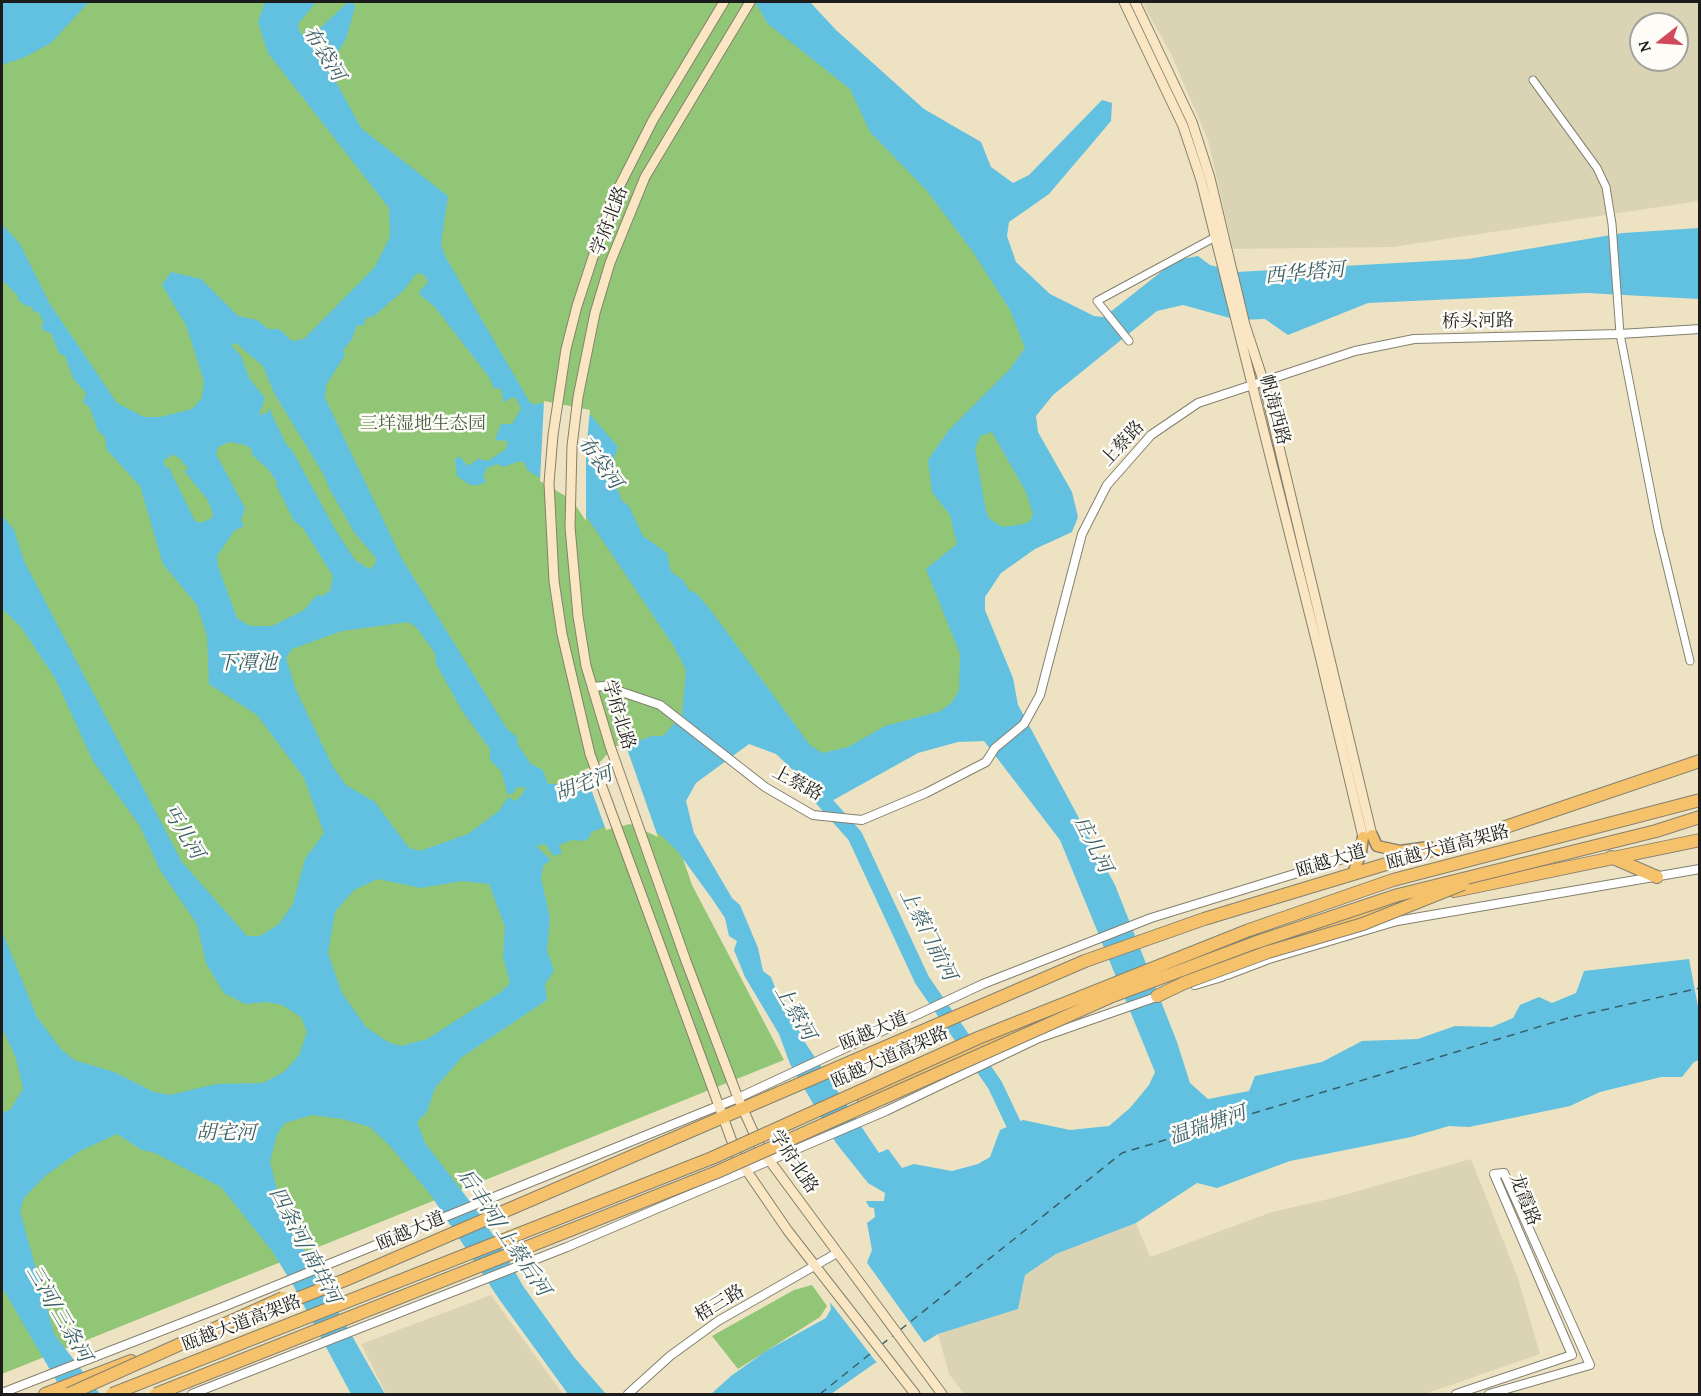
<!DOCTYPE html>
<meta charset="utf-8">
<style>
body{margin:0}
#map{position:relative;width:1701px;height:1396px;overflow:hidden;background:#ede3c3;font-family:"Gentium Book Plus",serif}
canvas{display:block}
.frame{position:absolute;inset:0;border:3px solid #1c1c1c;pointer-events:none}
.north{position:absolute;left:1629px;top:12px;width:60px;height:60px;box-sizing:border-box;background:#fdfcf7;border:2px solid #a3a29f;border-radius:50%;rotate:253deg;font-size:16px;font-weight:700;line-height:24px;text-align:center;color:#1c1c1c}
.north::after{content:'';display:block;margin:auto;width:21px;height:27px;background:#d1495b;clip-path:polygon(50% 0,100% 100%,50% 72%,0 100%)}
</style>
<div id="map">
<canvas width="1701" height="1396"></canvas>
<div class="frame"></div>
<div class="north">N</div>
</div>
<script>
const g = document.querySelector('canvas').getContext('2d');
g.lineJoin = 'round';
function paint(path, color) { g.fillStyle = color; g.fill(path, 'evenodd'); }
const toPath = rows => new Path2D(rows.map(r => 'M' + r).join(''));
function strokePath(path, color, width, dash) { g.strokeStyle = color; g.lineWidth = width; g.lineCap = dash ? 'butt' : 'round'; g.setLineDash(dash || []); g.stroke(path); }
function write(font, color, halo, rows, align = 'center') {
  g.font = font + ' "Gentium Book Plus","Noto Serif SC",serif'; g.lineWidth = 5; g.setLineDash([]); g.textBaseline = 'middle'; g.strokeStyle = halo; g.fillStyle = color; for (const [text, x, y, turn = 0] of rows) {
    g.save(); g.translate(x, y); g.rotate((+turn || 0) * Math.PI / 180); g.textAlign = isNaN(turn) ? turn : align; if (halo) g.strokeText(text, 0, 0); g.fillText(text, 0, 0); g.restore();
  }
}
paint(toPath([
 [1142,2,1699,2,1699,201,1393,247,1233,249,1208,140,1171,54],
 [1641,24,1677,24,1677,60,1641,60],
 [1471,1159,1518,1278,1540,1354,1425,1394,964,1394,949,1374,938,1334,1018,1309,1025,1275,1056,1254,1136,1223,1150,1257,1272,1212,1333,1198],
 [491,1295,563,1394,386,1394,361,1344]
]), '#dbd4b4');
paint(toPath([
 [2,2,792,2,1056,327,1016,407,1051,514,965,595,1003,695,832,786,769,722,655,777,692,885,784,1060,2,1374],
 [812,1285,827,1306,820,1317,738,1369,712,1336,794,1290]
]), '#92c677');
paint(toPath([
 [2,2,89,2,51,43,25,57,2,65],
 [265,2,316,2,298,24,300,33,305,35,318,30,346,4,353,2,355,7,346,39,330,65,334,78,361,128,448,196,441,244,445,256,529,401,534,405,540,403,588,412,618,447,610,469,622,501,629,506,643,536,667,553,671,572,683,580,689,590,697,594,709,608,810,745,822,753,848,747,885,726,941,711,952,702,959,690,960,654,926,569,957,544,950,515,932,492,928,460,949,430,1010,369,1025,348,1010,310,973,252,927,191,870,132,850,89,768,24,755,2,810,2,836,30,924,109,981,142,991,167,1013,183,1029,175,1102,100,1112,103,1111,121,1049,194,1009,222,1007,236,1016,262,1050,294,1094,316,1104,317,1176,260,1198,256,1210,265,1237,272,1468,259,1623,233,1699,228,1699,299,1587,293,1368,303,1288,335,1265,319,1237,320,1183,305,1157,311,1053,395,1036,416,1038,432,1072,492,1078,517,1072,532,1035,549,1001,573,985,597,985,610,1013,678,1018,705,1115,885,1177,1042,1190,1083,1208,1099,1249,1091,1255,1076,1322,1062,1362,1041,1418,1039,1455,1026,1492,1027,1513,1018,1520,1005,1539,997,1552,1003,1576,993,1584,971,1689,959,1699,1012,1699,1060,1694,1062,1682,1077,1661,1077,1600,1092,1570,1106,1469,1127,1449,1126,1411,1137,1290,1161,1217,1188,1197,1183,1136,1223,1056,1254,1025,1275,1018,1309,938,1334,893,1362,875,1363,831,1394,711,1394,731,1376,766,1351,826,1318,831,1309,830,1301,866,1265,872,1250,867,1223,875,1217,874,1208,869,1207,866,1201,884,1201,885,1193,868,1183,836,1143,790,1064,779,1034,745,977,734,950,737,941,729,936,725,918,713,900,678,852,661,835,630,821,619,822,591,832,590,837,584,841,572,840,559,845,562,853,554,856,545,844,536,846,551,860,543,866,541,878,550,918,547,950,554,971,545,984,547,1000,462,1057,435,1088,427,1112,417,1122,425,1143,478,1212,503,1250,523,1286,574,1357,606,1394,568,1394,499,1299,430,1194,390,1146,370,1127,342,1119,312,1115,285,1123,277,1134,270,1162,279,1197,306,1255,385,1394,351,1394,293,1285,272,1251,221,1187,155,1153,142,1150,117,1134,80,1151,45,1176,24,1198,20,1211,54,1334,100,1394,64,1394,2,1287,2,1112,10,1110,23,1089,16,1058,2,1028,2,931,37,1017,61,1049,74,1060,114,1072,154,1092,170,1095,216,1084,263,1083,284,1072,299,1055,307,1032,301,1017,282,1005,267,1002,245,1004,224,993,206,963,197,924,160,870,140,826,93,761,55,678,21,627,2,609,2,515,14,530,24,561,182,862,247,936,260,936,279,924,293,904,305,859,324,833,304,778,257,715,209,684,207,636,197,605,163,564,140,486,107,450,105,437,98,431,90,408,83,402,86,393,73,378,65,356,59,353,51,333,43,330,41,326,44,323,39,313,32,310,33,306,28,307,18,300,18,296,2,280,2,224,20,244,50,304,117,403,144,417,160,417,192,409,202,398,204,381,186,325,162,285,171,272,201,279,238,316,257,320,268,329,279,329,292,341,304,339,374,268,390,237,389,208,268,53,258,22],
 [420,273,426,277,428,282,419,292,421,296,434,306,489,377,494,388,501,389,504,403,510,398,516,398,521,409,512,424,501,424,495,440,508,441,506,449,488,461,478,459,468,466,459,456,455,460,457,476,470,485,479,485,486,482,483,476,487,468,497,464,503,467,520,461,525,463,527,470,574,498,673,645,686,670,682,715,663,736,652,736,616,749,601,766,584,774,582,778,569,778,561,784,548,784,543,770,531,764,518,745,517,737,507,729,401,557,325,398,326,385,345,355,343,351,352,339,357,325,363,326,366,318,374,316,404,290,416,274],
 [236,343,263,366,274,393,324,475,329,488,354,532,376,558,375,565,369,569,355,560,335,529,292,450,286,444,269,408,267,413,259,415,265,398,249,378,241,356,231,345],
 [992,432,1026,492,1033,514,1030,521,1024,524,1002,527,989,518,986,511,975,449,980,436],
 [229,442,246,445,252,450,252,455,268,469,277,482,276,485,294,521,303,528,333,576,330,591,322,596,317,595,304,610,272,626,250,626,237,618,218,566,217,556,234,531,244,526,241,520,245,508,216,454,218,447],
 [171,454,181,459,184,465,188,466,185,472,207,499,213,513,212,518,201,523,195,521,169,468,164,465,164,459,169,458],
 [408,622,416,627,435,653,436,664,463,712,490,749,490,760,501,771,508,795,515,792,515,788,526,787,521,796,515,801,508,797,499,811,468,834,420,851,409,848,375,802,346,785,333,767,296,690,286,658,292,649,342,631],
 [984,741,1060,840,1155,1072,1149,1085,1130,1108,1109,1126,1070,1130,1023,1120,1000,1130,990,1157,978,1164,952,1171,914,1164,902,1168,888,1149,879,1153,802,1038,802,1030,783,998,776,990,771,977,763,971,758,948,740,905,732,898,694,833,686,801,696,783,749,744,776,754,828,803,918,753,958,742],
 [378,879,421,888,462,881,489,884,505,927,503,956,510,983,501,992,427,1039,401,1046,388,1042,366,1027,342,993,328,953,335,912,354,890]
]), '#62c0e0');
paint(toPath([
 [544,401,590,410,586,453,586,521,572,500,540,481],
 [625,743,658,837,630,824,606,830,584,770,599,763,614,747],
 [865,1260,926,1345,889,1367,880,1367,826,1297,830,1287]
]), '#ede3c3');
strokePath(toPath([
 [800,774,855,836,922,980,995,1085,1022,1142]
]), '#62c0e0', 15);
strokePath(toPath([
 [900,1330,1122,1153,1568,1018,1700,988],
 [881,1345,894,1335],
 [820,1394,875,1350]
]), '#385e6a', 1.5, [8, 6]);
const minor = toPath([
 [1533,80,1597,168,1606,187,1612,224,1620,334,1658,529,1690,661],
 [1129,341,1097,301,1219,235]
]);
const tertiary = toPath([
 [592,687,604,686,660,705,765,787,813,815,862,820,926,793,986,762,995,748,1024,724,1040,695,1082,534,1107,485,1151,435,1198,403,1355,351,1414,339,1620,334,1700,329],
 [1227,975,1269,959,1397,921,1700,869],
 [1195,985,1222,977,1232,969],
 [2,1393,228,1305,738,1098,983,984,1151,918,1353,856,1361,841],
 [192,1394,567,1247,886,1111,1039,1038,1162,995],
 [628,1394,670,1356,718,1321,837,1253],
 [1456,1394,1572,1355,1494,1174,1504,1173,1590,1365,1489,1394]
]);
const secondary = toPath([
 [724,2,653,120,610,205,577,306,566,349,553,435,549,483,554,581,562,634,590,754,738,1158,788,1231,915,1394],
 [750,2,645,177,610,263,595,313,578,397,572,446,570,527,578,616,586,666,610,746,686,961,738,1098,761,1149,942,1394],
 [1124,2,1183,126,1201,180,1320,656,1363,837],
 [1135,2,1192,122,1210,178,1245,325,1263,380,1372,835]
]);
const primary = toPath([
 [1372,835,1377,846,1400,851,1429,847],
 [1353,873,1361,853,1363,837]
]);
const trunk = toPath([
 [1611,857,1657,877],
 [1454,891,1700,840],
 [1227,958,1354,916,1402,904],
 [1157,996,1184,983],
 [864,1100,1070,1007],
 [268,1310,345,1280,1085,961,1204,919,1479,836,1700,761],
 [45,1394,131,1361]
]);
strokePath(minor, '#848070', 9);
strokePath(tertiary, '#848070', 10);
strokePath(secondary, '#848070', 11);
strokePath(primary, '#848070', 13);
strokePath(trunk, '#848070', 14);
strokePath(minor, '#fff', 7);
strokePath(tertiary, '#fff', 8);
strokePath(secondary, '#fbe6c4', 9);
strokePath(primary, '#f5c16b', 10);
strokePath(trunk, '#f5c16b', 12);
const trunkBridge = toPath([
 [1184,983,1268,952,1363,924,1463,884],
 [69,1394,283,1298],
 [112,1394,712,1158,978,1038,1249,930,1393,880,1700,800],
 [156,1394,717,1172,1110,997,1254,943,1398,895,1656,831,1700,817]
]);
strokePath(trunkBridge, '#848070', 14, []);
strokePath(trunkBridge, '#f5c16b', 12);
write('18px', '#1c1c1c', '#fdfcf7', [
 ["学府北路",610,221,-69],
 ["桥头河路",1478,322,-1],
 ["帆海西路",1274,410,75],
 ["上蔡路",1123,444,-47],
 ["学府北路",618,715,73],
 ["上蔡路",797,784,28],
 ["瓯越大道高架路",1448,848,-15],
 ["瓯越大道",1331,862,-17],
 ["瓯越大道",874,1032,-23],
 ["瓯越大道高架路",890,1058,-24],
 ["学府北路",793,1162,56],
 ["龙霞路",1524,1200,69],
 ["瓯越大道",411,1232,-23],
 ["梧三路",720,1304,-31],
 ["瓯越大道高架路",242,1324,-21]
]);
write('18px', '#4b6040', '#fdfcf7', [
 ["三垟湿地生态园",423,424]
]);
write('italic 20px', '#385e6a', '#fdfcf7', [
 ["布袋河",323,54,58],
 ["西华塔河",1305,274,-5],
 ["布袋河",599,463,54],
 ["下潭池",247,664],
 ["胡宅河",584,785,-22],
 ["丐儿河",182,832,58],
 ["庄儿河",1092,845,63],
 ["上蔡门前河",927,935,63],
 ["上蔡河",794,1013,60],
 ["温瑞塘河",1208,1126,-19],
 ["胡宅河",226,1134],
 ["后丰河/上蔡后河",503,1233,56],
 ["四条河/南垟河",304,1246,62],
 ["三河/三条河",58,1314,60]
]);
</script>
